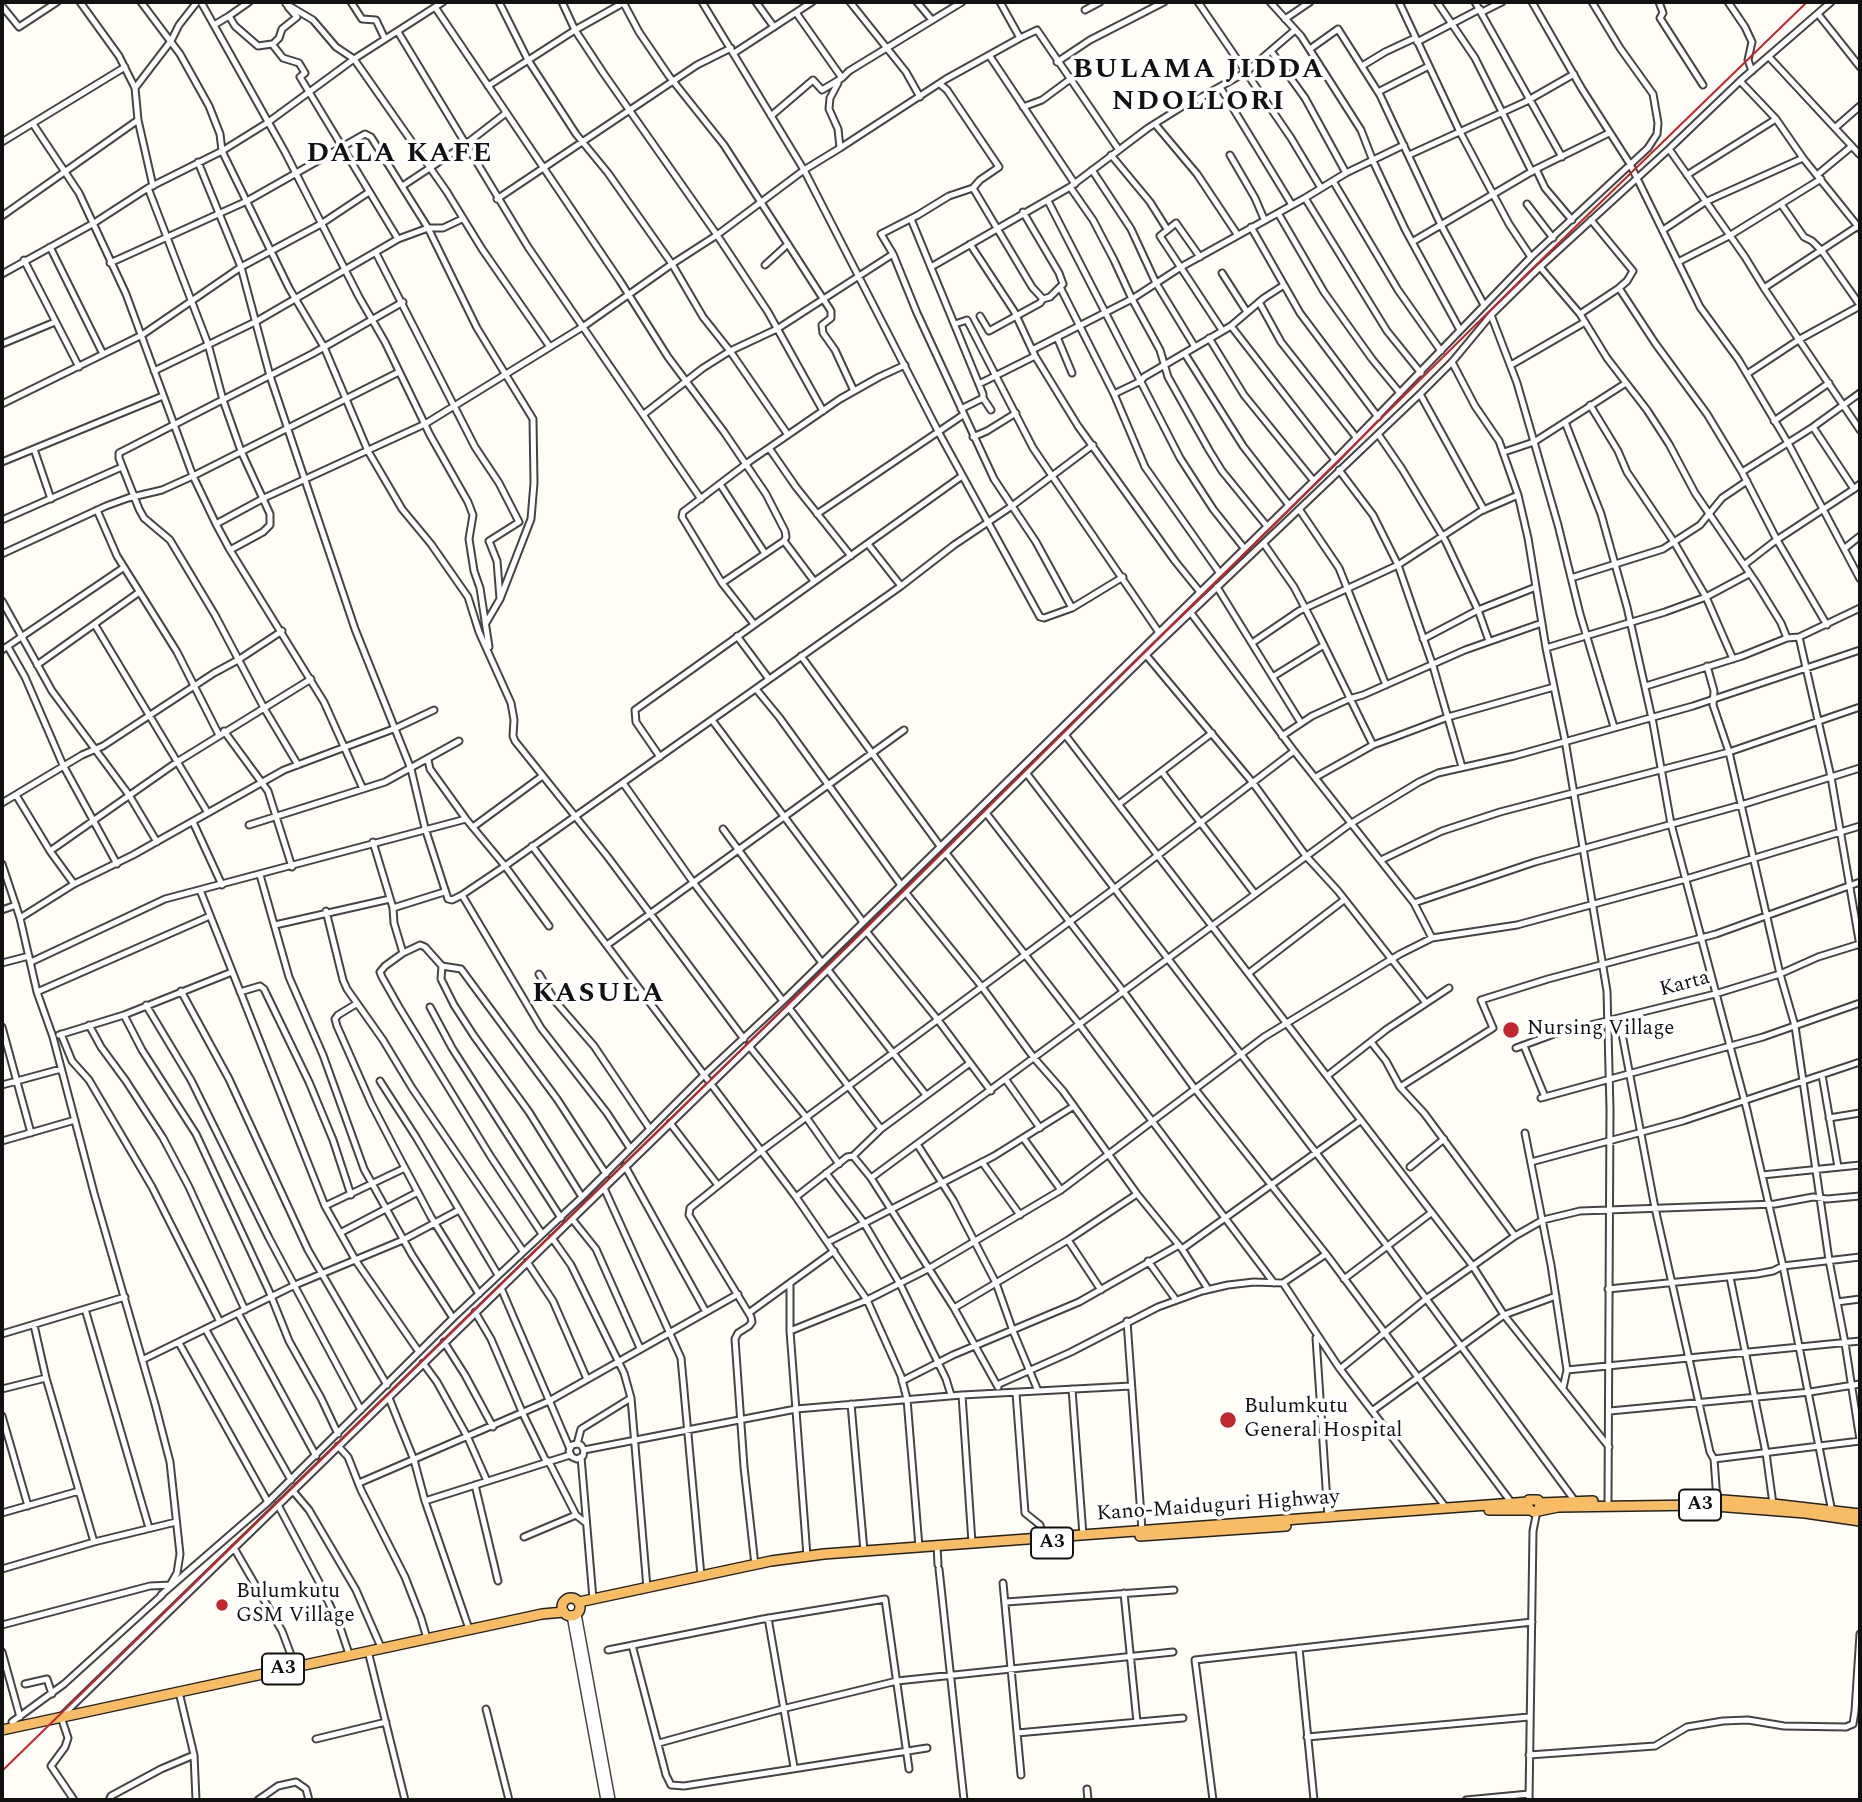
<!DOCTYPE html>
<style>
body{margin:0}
#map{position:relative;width:1862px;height:1802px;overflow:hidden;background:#fffdf5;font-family:Spectral,serif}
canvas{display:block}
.frame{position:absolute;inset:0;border:4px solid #111;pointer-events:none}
</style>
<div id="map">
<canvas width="1862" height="1802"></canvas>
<div class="frame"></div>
</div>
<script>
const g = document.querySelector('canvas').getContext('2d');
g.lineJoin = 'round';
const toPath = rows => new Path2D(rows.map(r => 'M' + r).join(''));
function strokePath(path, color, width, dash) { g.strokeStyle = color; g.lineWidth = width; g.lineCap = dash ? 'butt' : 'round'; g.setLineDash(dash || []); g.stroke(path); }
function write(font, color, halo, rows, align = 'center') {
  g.font = font + ' Spectral,serif'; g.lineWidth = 7; g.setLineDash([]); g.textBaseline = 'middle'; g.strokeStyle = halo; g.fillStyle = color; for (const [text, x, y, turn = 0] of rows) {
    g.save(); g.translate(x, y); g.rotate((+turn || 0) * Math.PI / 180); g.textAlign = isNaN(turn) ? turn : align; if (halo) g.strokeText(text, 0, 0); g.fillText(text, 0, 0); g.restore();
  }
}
const minor = toPath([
 [80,2,119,56,135,88,138,120,153,186],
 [141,2,180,54,209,106,220,134,222,151,289,288,324,347,368,451,402,509,431,544,468,597,479,632,511,703,514,720,513,736,515,741,607,856,744,1039],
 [201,2,285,152,359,297,385,342,430,435,468,502,473,515,469,539,474,571,480,588,489,647],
 [351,2,362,19,376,20,385,39],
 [499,2,528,60,576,134,608,173,672,264,703,317,730,351,788,435],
 [562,2,575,30,604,74,717,235,768,312,823,411],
 [623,2,639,32,669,76,724,145,831,311,831,318,822,325,823,333,835,350,854,391],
 [702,2,804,170,939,433,1040,617,1044,618,1072,608,1123,577],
 [756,2,774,27],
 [850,2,906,72,920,97],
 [917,2,932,20],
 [1000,2,1020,38,1037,30,1119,150],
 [1198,2,1291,138,1321,188],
 [1270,2,1301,36,1361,130,1373,161,1405,229,1460,330],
 [1399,2,1460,132,1509,224,1531,257],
 [1437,2,1475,58,1532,172],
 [1475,2,1562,157],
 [1532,2,1582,89,1630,164,1700,307,1738,359,1788,443,1860,579],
 [1659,2,1663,13,1660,18,1703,85],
 [1728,2,1745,27,1752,42,1748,60,1752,71],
 [286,4,313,20,336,47,354,59,447,192,482,249,550,347],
 [2,6,19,27,57,2],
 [435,7,620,281,668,357,724,432,766,494,785,531,786,537,784,541,814,581],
 [1085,10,1100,2],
 [1482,12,1502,2],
 [1818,14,1860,67],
 [229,16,249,2],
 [1285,19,1310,2],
 [214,25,229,16,235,26,258,46,272,44,283,58,299,63,305,73,300,77,398,239],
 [398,32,528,247,701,499],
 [1417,42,1480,9],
 [273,44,279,38,282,29,297,17,288,7],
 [1310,49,1338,29,1380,95,1441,225,1484,305],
 [1271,51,1305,98,1346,173],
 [734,53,812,2],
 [989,55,1075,184],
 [1769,57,1860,155],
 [1057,62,1090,40,1164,2],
 [1362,66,1385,52,1415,38],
 [842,78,849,71,962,2],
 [1740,81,1776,119,1803,158,1860,229],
 [838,83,830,98,829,109,838,129,840,148],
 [940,84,947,90,999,167,980,180,973,188,949,196,918,215,881,234,893,254,917,313,994,479,1036,542,1072,608],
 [488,86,575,30,623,3],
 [1220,87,1292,205],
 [135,88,171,41,179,25,197,2],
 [1378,92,1429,66],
 [1023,107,1042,100,1069,80],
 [771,116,813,80,822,90,842,78,797,14],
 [33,124,79,193,126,294,193,476,216,524,230,550,324,702,363,789],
 [1155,124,1197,174,1237,234],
 [1836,127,1860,106],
 [2,142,125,67],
 [1669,149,1745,257,1764,288,1860,430],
 [1111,155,1150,202,1167,229],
 [1230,155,1255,198,1264,219],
 [1409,155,1525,102,1574,74],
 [198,162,241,267,270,376,355,629,411,769,425,828,448,899,452,900,462,895,505,866,901,586,954,545,1012,506,1093,445],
 [1536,169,1545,188,1572,220],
 [1092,170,1131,229,1156,283,1195,347],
 [1687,175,1776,119],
 [1817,175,1852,146],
 [1333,181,1398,290,1441,351],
 [404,185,466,144,506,113],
 [1070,187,1093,220,1114,260,1132,299,1160,350,1168,377,1209,450,1222,471,1266,525],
 [148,188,208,344,223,400,241,451,270,514,270,525,263,532,230,550],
 [973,188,1032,287,1043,299,1050,297,1063,284,1059,273,1023,212],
 [1305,198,1387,331,1421,373],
 [497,199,697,65,731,48],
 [1048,201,1180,458,1213,509,1244,548],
 [1527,204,1553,238],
 [1781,204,1804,237,1812,241,1822,251,1860,305],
 [1278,213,1324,292,1372,359,1400,393],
 [2,216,138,120],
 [911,219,983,394,983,398,961,409],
 [1251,227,1300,313,1378,417],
 [1663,230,1705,202,1803,158],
 [1412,242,1536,169,1609,133],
 [970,244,1014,311,1035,356,1078,426,1175,561,1200,592],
 [50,247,103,354],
 [376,253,475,447,499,483,519,522,489,541,497,561,500,599,486,623],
 [1200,257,1176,223,1160,236,1222,330],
 [24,260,79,367],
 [1678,262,1729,236,1821,179],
 [110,263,247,201,365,134,371,137,428,228,477,328,533,419,534,483,531,519,500,599],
 [765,265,788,244],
 [931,267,1070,187,1148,128,1191,101,1193,102,1246,72,1295,30],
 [1540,267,1580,314,1607,358,1647,410,1669,444,1695,493,1757,584,1781,623,1787,638],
 [1222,273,1247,312],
 [2,274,94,223,148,188,222,151,267,123,354,59,443,2],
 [1060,287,1114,394,1145,467,1219,572],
 [1619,288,1655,343,1707,414,1742,472,1777,540,1827,625],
 [1764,288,1858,226],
 [1259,302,1281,342,1356,437],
 [1580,314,1619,288,1627,281,1633,271,1591,220],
 [1491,315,1517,383,1558,525,1580,614,1614,727],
 [980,316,989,331,1040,303,1043,299],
 [955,324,967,320,1033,448,1158,631],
 [1231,326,1335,460],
 [1057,337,1072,373],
 [1209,338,1244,395,1313,480],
 [2,344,55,322],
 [1032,350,1132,299,1181,267,1305,198,1346,173,1404,145],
 [1185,354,1243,446,1288,504],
 [1452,362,1475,406,1499,441,1518,495,1528,538,1546,648,1565,740,1607,991,1610,1109,1608,1501],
 [1511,365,1585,322],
 [154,371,257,321,398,239,428,228,443,228,462,219],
 [1747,374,1800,339,1860,306],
 [979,384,1035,356],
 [1114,394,1141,381,1144,377,1231,326,1264,298,1284,285],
 [1420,394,1484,510],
 [983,398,991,410],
 [2,404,142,335,241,267,321,224,369,192],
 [1590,405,1618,451,1627,472,1674,542,1706,597,1733,659],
 [644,414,703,368,730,351,777,329,893,254],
 [1774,421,1829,383],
 [1565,422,1601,514,1627,607,1653,723,1671,824,1747,1110,1783,1266,1832,1512],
 [1813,427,1854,489,1860,484],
 [1378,434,1402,469,1446,542,1478,610,1489,641],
 [973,437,987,431,1016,413],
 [769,448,796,487,851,556],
 [34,449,51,499],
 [1504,452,1534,442,1626,383],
 [2,462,163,396],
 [1339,470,1373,515,1398,565,1433,666,1462,767],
 [1742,472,1813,427,1860,393],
 [720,484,764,552],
 [1299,509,1339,568,1386,685],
 [97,510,117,556,177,652,219,735],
 [817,514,963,415],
 [2,520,122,467],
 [216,524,264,498,425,424,584,326,672,264,717,235,804,170,840,148,946,79,1020,38],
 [868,544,901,586],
 [1264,544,1294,587,1313,623,1373,745],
 [1845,548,1860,536],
 [2,554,106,506,128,498,162,490,193,476,399,372],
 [1744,565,1775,541,1854,489],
 [1571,578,1663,549,1700,525,1722,498,1747,481],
 [722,583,784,541],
 [1217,587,1301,723],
 [2,601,52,691,129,795,157,842],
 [1191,613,1294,751,1414,903,1432,938],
 [754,624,722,583,682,517,683,512,750,461,840,399,879,377,905,365],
 [95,625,208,813],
 [737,636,769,679],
 [1799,637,1831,777,1860,946],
 [1423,639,1478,610,1536,587],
 [1252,643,1299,611,1398,565,1481,511,1518,495],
 [8,647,25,677,63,765,117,864],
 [1546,648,1665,612,1706,597,1749,574],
 [2,650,123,568],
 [1146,655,1253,783,1306,856,1338,891,1426,1003],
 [801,656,940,846],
 [37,665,138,593],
 [1707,666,1714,691,1713,705,1729,752,1780,974,1795,1026,1829,1260,1845,1343,1860,1440],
 [1274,676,1324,645],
 [1646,686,1742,656,1787,638,1799,637,1860,608],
 [756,689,779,717,901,885],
 [712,720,863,922],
 [224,731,268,791,292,867],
 [1066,736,1472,1265,1504,1315,1609,1447],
 [1282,736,1312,716,1349,699,1363,695,1465,650,1542,623],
 [660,757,636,722,635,710,962,476],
 [428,760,430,769,466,819,505,866,549,926],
 [298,765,264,708,215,615,170,540,144,518,139,509,119,458,119,453,312,354,403,302],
 [1162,772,1255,894],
 [1027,774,1388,1247,1575,1501],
 [1316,777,1373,745,1395,737,1448,717,1554,687],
 [623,783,693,882,783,1001],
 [16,795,50,851,74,884],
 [2,803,82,755,103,746,214,673,238,660,282,631],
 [1119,804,1212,733],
 [986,813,1123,991,1195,1089,1326,1254,1511,1502],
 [193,822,222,885],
 [249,825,385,782,459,741],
 [473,827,541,777],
 [723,829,822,963],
 [373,842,393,908,394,923,403,953],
 [532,846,796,1197,867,1300,901,1376,907,1399,919,1547],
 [50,851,177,762,311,679],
 [946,853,1079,1024,1274,1283],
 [1381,860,1442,831,1500,812,1729,752,1860,707],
 [2,864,20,918,37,992,53,1037,94,1193,155,1404,170,1462,180,1554,177,1573,170,1585],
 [260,875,289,977,323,1055,364,1169,412,1255,453,1318],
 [200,890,325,1206,356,1261,419,1352],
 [906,893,982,987,1034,1058,1063,1091,1137,1194,1182,1249,1208,1289],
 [462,895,541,1028,607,1113,630,1148],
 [1414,903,1535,862,1741,805,1860,768],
 [393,908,444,892],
 [2,910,16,905],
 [326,911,343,980,347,989,383,1040,412,1088,523,1251],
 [20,918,74,884,133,855,284,770,396,728,434,710],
 [275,925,390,899],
 [866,931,938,1020,991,1091],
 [607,945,904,730],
 [31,962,165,899,466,819],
 [2,963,29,956],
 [442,966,441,979,454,1005,474,1036,529,1112,582,1197],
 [828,970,926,1095],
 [1249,973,1344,900],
 [539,974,555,1001,594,1046,650,1129],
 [181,991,229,1079,308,1250,387,1385],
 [37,992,210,916],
 [240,992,260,986,264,989,309,1082,333,1140,351,1195],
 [356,1004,338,1015,335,1019,337,1026,371,1103,397,1153,431,1217,479,1294],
 [146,1005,191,1080,269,1238,361,1410],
 [430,1007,452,1048,561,1218],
 [789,1008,881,1129],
 [124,1015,142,1050,196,1134,269,1291,289,1341,321,1398,338,1434],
 [1619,1018,1655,1208,1710,1452,1714,1459,1717,1500],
 [89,1025,101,1047,126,1081,163,1138,189,1187,245,1310],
 [2,1027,31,1133],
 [61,1034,72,1061,89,1080,152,1187,220,1322],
 [59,1035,124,1015,232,972],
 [1371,1042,1386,1061,1400,1087,1424,1113,1515,1236],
 [749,1046,806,1117,839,1164],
 [1524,1046,1545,1097],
 [1516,1048,1554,1034,1715,994,1780,974,1818,957,1860,944],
 [1822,1075,1838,1167],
 [1327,1076,1387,1029,1449,988],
 [1006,1080,1040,1128],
 [380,1081,416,1137,498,1275],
 [2,1085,61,1069],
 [1400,1087,1493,1028,1481,1000,1548,979,1716,934,1860,882],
 [1541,1098,1763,1037,1860,1003],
 [1829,1118,1860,1113],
 [670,1123,717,1184],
 [1525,1133,1551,1265,1567,1370,1563,1388],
 [1024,1139,1061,1190],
 [2,1141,75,1120],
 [917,1144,953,1200,996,1283,1013,1331,1038,1391],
 [853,1156,871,1178,954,1308,998,1387],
 [982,1162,1020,1215],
 [1531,1162,1683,1121,1860,1062],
 [625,1166,706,1312],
 [1410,1167,1444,1139],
 [826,1173,864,1223,900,1284,946,1379,951,1395],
 [1762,1175,1860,1165],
 [871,1178,1350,824,1419,782,1438,773,1514,756,1693,706,1860,650],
 [604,1188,681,1358,701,1576],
 [796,1197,847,1157,853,1156,881,1129,970,1063],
 [325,1206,405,1168],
 [572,1219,596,1249,640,1348],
 [340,1233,418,1192],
 [542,1234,491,1157,399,1007,382,977,380,972,385,966,403,953,420,945,425,947,442,966,461,969,557,1099,606,1174],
 [552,1238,571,1265,624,1373,631,1398,647,1588],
 [1068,1240,1101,1290],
 [828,1242,994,1156,1074,1106],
 [1182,1249,1360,1121],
 [1148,1261,1176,1300],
 [527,1262,553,1301,587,1379],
 [1730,1277,1766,1453,1773,1504],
 [1344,1279,1431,1213],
 [1283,1283,1340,1369,1447,1509],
 [790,1284,790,1331,807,1556],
 [501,1288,570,1449],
 [1608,1289,1757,1274,1773,1271,1783,1266,1860,1257],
 [1837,1302,1860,1299],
 [954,1308,1068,1240,1137,1194],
 [85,1309,149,1528],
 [475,1312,491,1339,523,1414,545,1459,549,1462,576,1515,586,1523],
 [750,1312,834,1251],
 [238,1313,316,1456],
 [1127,1321,1142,1530],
 [34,1325,46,1378,94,1542],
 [206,1330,291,1480],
 [790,1331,867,1300,928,1269,1061,1190,1264,1037,1400,954,1432,938,1517,925,1686,879,1860,826],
 [2,1334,125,1297],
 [1316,1338,1328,1517],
 [444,1342,465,1375,493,1427],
 [179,1343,268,1502],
 [142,1360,295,1285,403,1240,459,1210],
 [423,1363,437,1382,468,1438,487,1481],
 [1340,1369,1426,1299,1515,1236,1543,1220,1580,1211,1775,1204,1813,1197,1827,1199,1860,1196],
 [1567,1370,1860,1341],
 [902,1381,953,1355,1079,1302,1179,1245],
 [997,1385,1071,1352,1158,1307,1202,1291,1228,1285,1254,1282,1283,1283,1326,1254],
 [2,1389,46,1378],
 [1072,1389,1083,1535],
 [1016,1393,1025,1513,1040,1525,1043,1538],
 [962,1395,972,1543],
 [389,1398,414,1460,425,1501,468,1626],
 [851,1404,864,1551],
 [1372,1411,1504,1315,1556,1296],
 [1610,1411,1810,1392,1860,1384],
 [2,1416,28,1506],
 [577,1444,581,1445,584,1450,583,1456,577,1459,572,1457,569,1451,572,1445,577,1444,581,1429,631,1398],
 [338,1446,348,1457,361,1490,405,1577,421,1618,426,1635],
 [584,1450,796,1409,962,1395,1131,1386],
 [581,1457,593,1599],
 [1714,1459,1860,1441],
 [359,1483,549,1401,738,1294],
 [475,1485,498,1581],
 [293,1491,309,1510,356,1590,380,1645],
 [425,1501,570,1455],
 [278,1505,319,1582,340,1627,348,1651],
 [2,1513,79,1491],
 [524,1537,576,1515],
 [937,1545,938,1565],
 [234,1548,282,1631,294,1663],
 [755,1565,744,1467,735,1339,738,1333,749,1326,752,1322,751,1317,689,1215,690,1208,761,1151,1115,888,1294,751],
 [2,1569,94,1542,176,1522],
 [939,1569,964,1800],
 [1003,1583,1021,1775],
 [1124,1593,1137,1722],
 [161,1595,268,1502,453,1318,582,1197,704,1075,783,1001,1335,460,1531,257,1648,148,1657,134,1658,123,1653,94,1620,48,1592,2],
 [1006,1602,1174,1590],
 [768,1618,794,1767],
 [2,1625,150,1586,171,1585],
 [632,1645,666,1775,671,1785,684,1786,927,1748],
 [1299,1648,1314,1800],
 [608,1650,763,1619,885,1599,909,1769],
 [368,1651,405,1800],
 [2,1652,20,1717],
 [25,1684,47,1679,52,1694],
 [179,1692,194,1755,196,1800],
 [486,1709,509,1800],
 [12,1722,64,1684,162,1595],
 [1017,1733,1183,1718],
 [1307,1737,1529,1717],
 [316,1739,386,1722],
 [659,1743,782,1709,897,1681,1173,1652],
 [1529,1755,1655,1746,1687,1727,1723,1721,1748,1720,1784,1726,1846,1727,1853,1724,1855,1711,1860,1634],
 [1087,1789,1088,1800],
 [74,1800,51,1766,65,1747,68,1738,61,1717,68,1710,789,1008,1146,655,1420,394,1452,362,1491,315,1540,267,1669,149,1740,81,1831,2],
 [109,1800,111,1796,161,1769,194,1755],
 [258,1800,278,1786,296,1782,306,1789,309,1800],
 [1213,1800,1195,1660,1532,1622],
 [1466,1800,1529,1794],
 [1529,1800,1533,1531,1537,1511]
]);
const tertiary = toPath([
 [577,1614,611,1800],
 [571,1615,605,1800]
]);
const trunk = toPath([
 [1723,1500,1773,1504,1860,1514],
 [1540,1503,1593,1501],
 [1489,1510,1529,1510],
 [1539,1510,1540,1503,1538,1500,1529,1500,1527,1508,1534,1512,1558,1507,1702,1505,1805,1513,1860,1521],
 [1140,1536,1286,1526],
 '562 1607a9 9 0 1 1 18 0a9 9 0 1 1-18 0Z',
 [579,1602,771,1561,824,1554,1528,1502],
 [2,1730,542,1614,564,1612]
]);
strokePath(minor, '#444', 9);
strokePath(tertiary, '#444', 10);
strokePath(trunk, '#222', 12);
strokePath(minor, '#fff', 5);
strokePath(tertiary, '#fff', 7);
strokePath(trunk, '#f7bc64', 9);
strokePath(toPath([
 [2,1771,850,944,1530,271,1807,2]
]), '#c4262e', 2);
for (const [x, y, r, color] of [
 [1511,1030,9,"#c4262e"],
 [1228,1420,9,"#c4262e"],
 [222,1605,7,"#c4262e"]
]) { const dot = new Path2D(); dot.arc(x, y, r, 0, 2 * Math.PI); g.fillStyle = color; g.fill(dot); strokePath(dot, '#fff', 2.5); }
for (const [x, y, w] of [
 [1700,1505,42],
 [1052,1543,42],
 [283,1669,42]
]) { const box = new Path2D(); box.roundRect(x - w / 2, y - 15.5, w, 31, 5); g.fillStyle = '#fff'; g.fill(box); strokePath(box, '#111', 2); }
write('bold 19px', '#111', null, [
 ["A3",1700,1505],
 ["A3",1052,1543],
 ["A3",283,1669]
]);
write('21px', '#111', '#fff', [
 ["Karta",1685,985,-15],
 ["Kano-Maiduguri Highway",1218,1507,-4]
]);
write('21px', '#111', '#fff', [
 ["Nursing Village",1527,1030],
 ["Bulumkutu",1244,1408],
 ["General Hospital",1244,1432],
 ["Bulumkutu",236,1593],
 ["GSM Village",236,1617]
], 'left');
g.letterSpacing = '2px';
write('bold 28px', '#111', '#fff', [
 ["BULAMA JIDDA",1199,72],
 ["NDOLLORI",1199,104],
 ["DALA KAFE",400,156],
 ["KASULA",599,996]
]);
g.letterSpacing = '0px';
</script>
